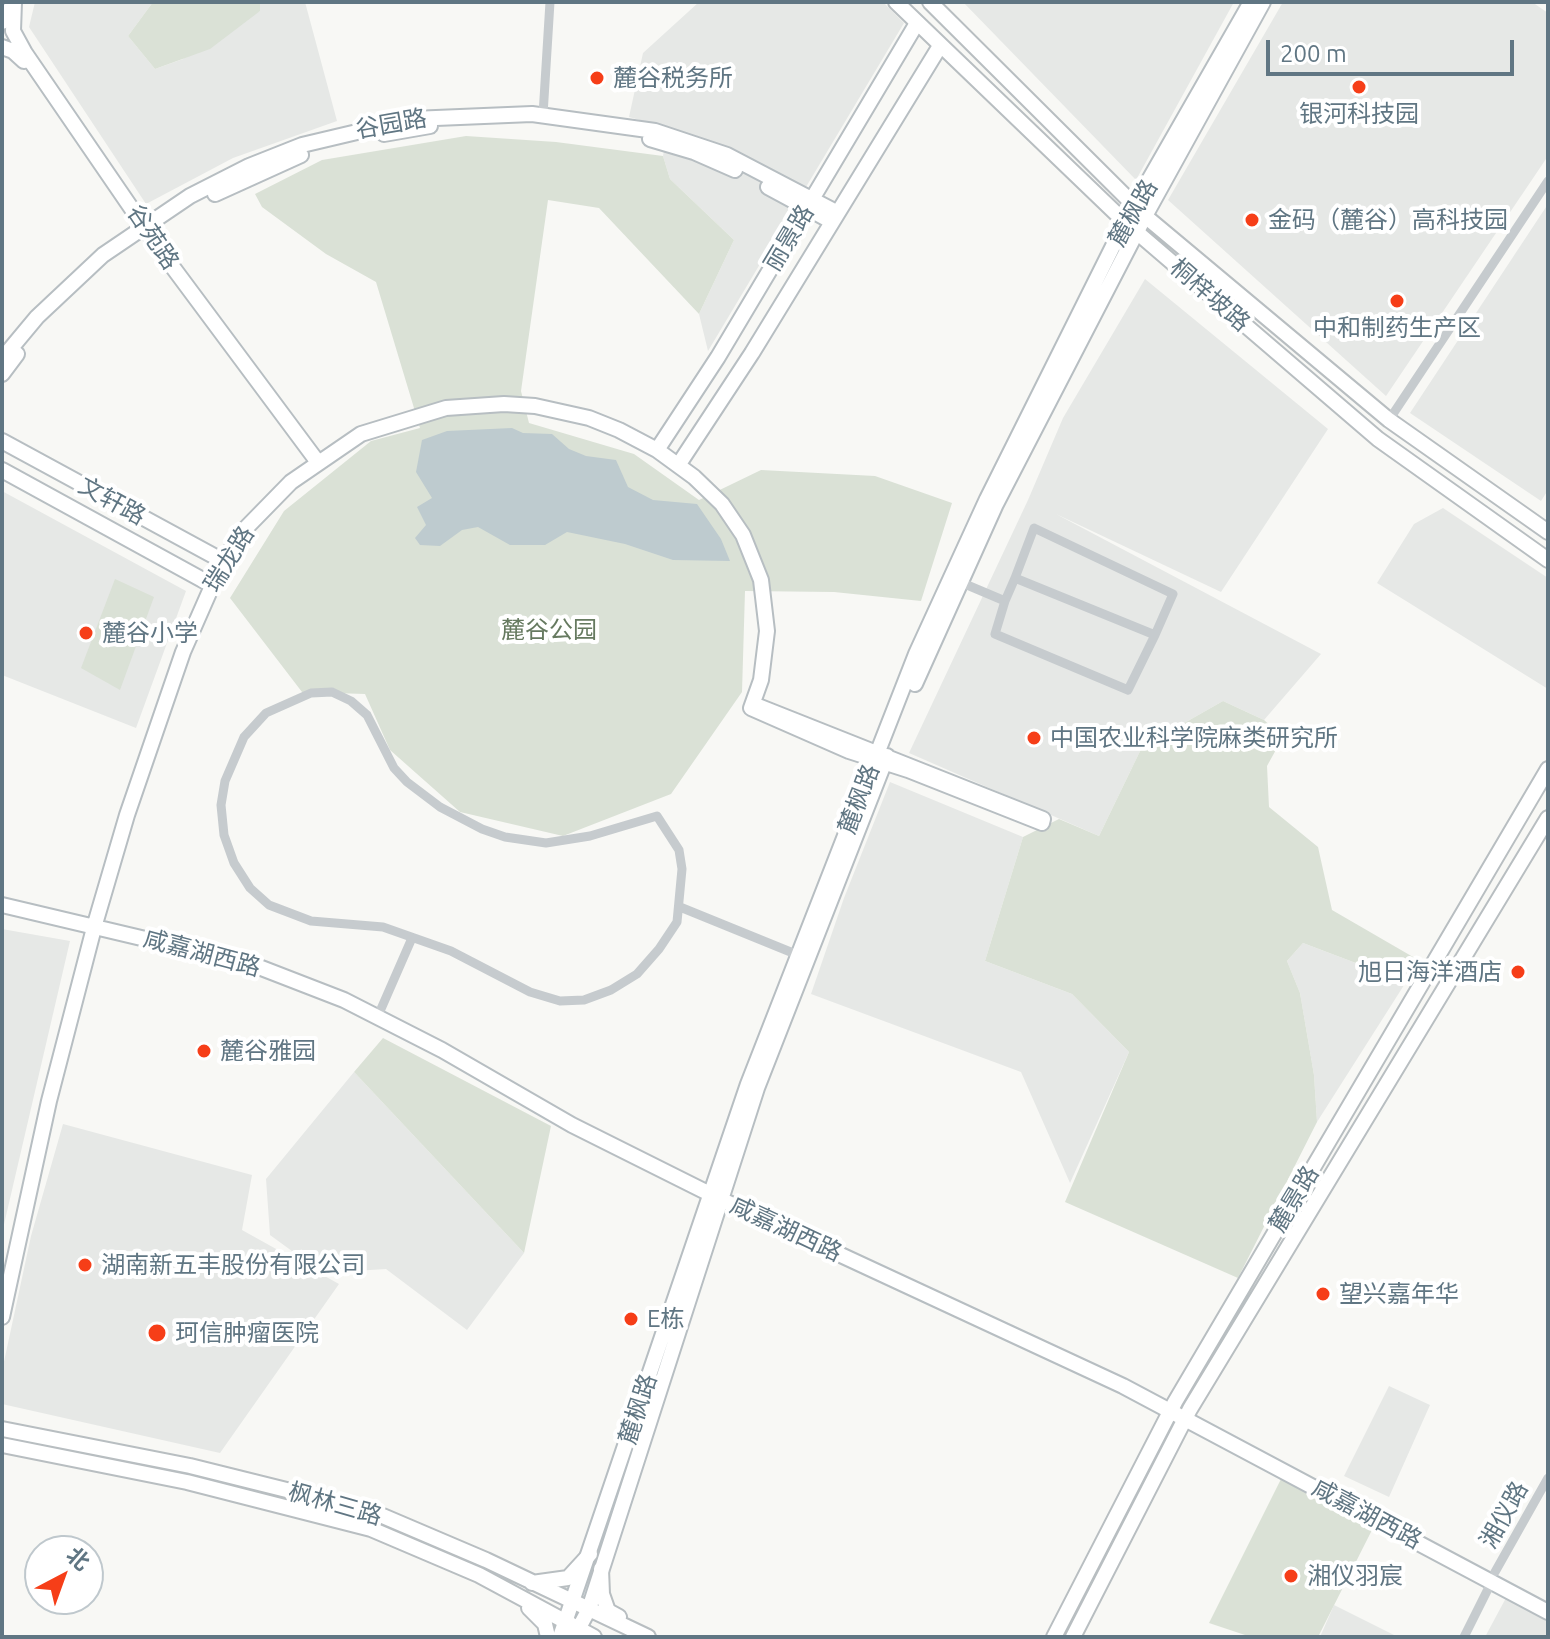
<!DOCTYPE html>
<meta charset="utf-8">
<style>
body{margin:0}
#map{position:relative;width:1550px;height:1639px;overflow:hidden;background:#f8f8f5;font-family:Ubuntu,"Noto Sans SC",sans-serif}
canvas{display:block}
.frame{position:absolute;inset:0;border:4px solid #607683;pointer-events:none}
.north{position:absolute;left:24px;top:1535px;width:80px;height:80px;box-sizing:border-box;background:#fff;border:2px solid #bfc8cd;border-radius:50%;rotate:41deg;font-size:22px;font-weight:700;line-height:32px;text-align:center;color:#607683}
.north::after{content:'';display:block;margin:auto;width:28px;height:36px;background:#f63e18;clip-path:polygon(50% 0,100% 100%,50% 72%,0 100%)}
.scale{position:absolute;left:1266px;top:40px;width:248px;height:36px;box-sizing:border-box;border:4px solid #607683;border-top:0;padding-left:10px;font-size:24px;line-height:28px;white-space:nowrap;color:#607683;-webkit-text-stroke:6px #fff;paint-order:stroke}
</style>
<div id="map">
<canvas width="1550" height="1639"></canvas>
<div class="frame"></div>
<div class="north">北</div>
<div class="scale">200 m</div>
</div>
<script>
const g = document.querySelector('canvas').getContext('2d');
g.lineJoin = 'round';
function paint(path, color) { g.fillStyle = color; g.fill(path, 'evenodd'); }
const toPath = rows => new Path2D(rows.map(r => 'M' + r).join(''));
function strokePath(path, color, width, dash) { g.strokeStyle = color; g.lineWidth = width; g.lineCap = dash ? 'butt' : 'round'; g.setLineDash(dash || []); g.stroke(path); }
function write(font, color, halo, rows, align = 'center') {
  g.font = font + ' Ubuntu,"Noto Sans SC",sans-serif'; g.lineWidth = 8; g.setLineDash([]); g.textBaseline = 'middle'; g.strokeStyle = halo; g.fillStyle = color; for (const [text, x, y, turn = 0] of rows) {
    g.save(); g.translate(x, y); g.rotate((+turn || 0) * Math.PI / 180); g.textAlign = isNaN(turn) ? turn : align; if (halo) g.strokeText(text, 0, 0); g.fillText(text, 0, 0); g.restore();
  }
}
paint(toPath([
 [35,2,153,2,128,36,155,69,183,59,195,41,260,11,260,2,305,2,337,121,233,158,146,204,29,27],
 [699,2,883,2,904,23,708,351,699,314,734,240,670,179,663,156,668,128,629,117,643,53],
 [963,2,1234,2,1136,180],
 [1283,2,1532,2,1548,13,1548,156,1386,396,1168,200],
 [1548,204,1548,490,1541,501,1410,413],
 [1145,279,1328,429,1221,592,1056,514,1321,654,1264,720,1223,701,1142,747,1099,836,909,753,1028,500,1063,418],
 [2,491,186,591,136,728,2,675],
 [1443,508,1548,578,1548,689,1377,583,1414,524],
 [890,782,1023,837,985,961,1072,994,1129,1052,1070,1183,1021,1072,811,994,844,898],
 [2,929,70,941,2,1233],
 [1303,943,1406,982,1317,1122,1314,1075,1300,993,1287,961],
 [354,1072,524,1253,467,1330,386,1269,322,1273,270,1235,266,1179],
 [63,1124,252,1175,242,1230,339,1284,220,1453,2,1404,2,1371,31,1236],
 [1389,1386,1430,1405,1389,1497,1344,1476],
 [1507,1596,1548,1620,1548,1637,1485,1637],
 [1334,1605,1398,1637,1320,1637]
]), '#e6e8e6');
paint(toPath([
 [153,2,260,2,260,11,210,49,155,69,128,36],
 [466,136,556,142,663,156,670,179,734,240,699,314,599,208,548,200,521,391,529,423,634,454,699,500,761,470,875,476,952,503,921,601,834,592,745,591,742,692,671,794,563,836,460,812,390,750,365,694,302,692,230,598,284,511,371,441,420,428,376,282,326,254,262,207,255,194,322,160],
 [115,579,154,597,120,690,81,668],
 [1223,701,1264,720,1283,737,1267,766,1269,807,1318,847,1332,910,1420,961,1406,982,1303,943,1287,961,1300,993,1314,1075,1317,1122,1238,1278,1065,1202,1129,1052,1072,994,985,961,1023,837,1059,819,1099,836,1142,747],
 [383,1038,551,1126,524,1253,354,1072],
 [1282,1477,1373,1528,1318,1637,1251,1637,1209,1623]
]), '#dae1d6');
paint(toPath([
 [512,428,523,433,552,434,569,449,586,456,616,460,628,487,653,500,697,504,721,539,730,561,673,560,625,544,567,532,545,545,510,545,478,527,462,530,440,546,420,545,415,538,426,525,417,507,432,498,416,472,422,440,447,431]
]), '#becbcf');
const secondary = toPath([
 [14,2,13,31,25,53,160,250,317,461],
 [2,47,13,51,24,61],
 [384,134,430,126],
 [650,139,694,152,735,170],
 [768,187,831,221],
 [215,194,301,155],
 [2,359,37,317,103,255,190,196,249,166,302,145,412,119,532,114,655,131,727,155,836,212],
 [2,374,17,354],
 [2,441,223,561],
 [657,450,718,357,917,23],
 [679,464,752,353,940,46],
 [2,470,210,584],
 [915,684,996,504,1145,216,1263,2],
 [2,905,251,964,344,1000,442,1050,572,1125,718,1198,1123,1386,1548,1612],
 [2,1317,49,1101,95,924,127,815,183,652,223,561,246,528,291,482,361,434,446,408,504,404,535,406,589,418,619,430,657,450,694,477,722,504,743,535,761,580,767,631,761,680,751,708,849,751,908,770,1042,823,1043,819,753,704],
 [560,1637,748,1084,916,654,987,499,1125,222,1251,2],
 [574,1637,589,1609,757,1088,887,756]
]);
const primary = toPath([
 [896,2,1125,222,1378,439,1548,560],
 [930,2,1145,216,1389,420,1548,532],
 [2,22,14,2],
 [2,1429,190,1466,371,1511,486,1560,648,1637],
 [2,1445,187,1482,371,1529,479,1575,594,1637],
 [601,1569,602,1594,608,1611,619,1617],
 [532,1583,568,1578,590,1554],
 [529,1608,545,1624,548,1637],
 [1054,1637,1175,1402,1548,769],
 [1073,1637,1190,1409,1548,818]
]);
strokePath(secondary, '#b7bec2', 18);
strokePath(primary, '#b8bec1', 18);
strokePath(toPath([
 [543,115,550,2],
 [1389,420,1548,181],
 [1015,578,1034,528,1173,594,1155,635],
 [960,582,1005,601,995,634,1128,690,1155,635,1015,578,1005,601],
 [332,692,351,701,367,715,394,768,407,782,440,807,482,829,505,837,546,843,590,836,657,816,679,850,682,869,677,922,659,949,637,974,611,990,584,1000,560,1001,530,992,451,951,383,927,311,921,269,905,250,888,234,863,224,835,221,805,225,781,244,737,266,713,311,693,332,692],
 [680,907,798,955],
 [381,1009,412,938],
 [1495,1572,1548,1478],
 [1464,1637,1492,1581]
]), '#c6cbce', 9);
strokePath(secondary, '#fff', 14);
strokePath(primary, '#fff', 14);
for (const [x, y, r, color] of [
 [597,78,8,"#f63e18"],
 [1359,87,8,"#f63e18"],
 [1252,220,8,"#f63e18"],
 [1397,301,8,"#f63e18"],
 [86,633,8,"#f63e18"],
 [1034,738,8,"#f63e18"],
 [1518,972,8,"#f63e18"],
 [204,1051,8,"#f63e18"],
 [85,1265,8,"#f63e18"],
 [1323,1294,8,"#f63e18"],
 [631,1319,8,"#f63e18"],
 [157,1333,10,"#f63e18"],
 [1291,1576,8,"#f63e18"]
]) { const dot = new Path2D(); dot.arc(x, y, r, 0, 2 * Math.PI); g.fillStyle = color; g.fill(dot); strokePath(dot, '#fff', 3); }
write('24px', '#607683', '#fff', [
 ["麓谷税务所",613,78],
 ["银河科技园",1359,114,"center"],
 ["金码（麓谷）高科技园",1268,220],
 ["中和制药生产区",1397,328,"center"],
 ["麓谷小学",102,633],
 ["中国农业科学院麻类研究所",1050,738],
 ["旭日海洋酒店",1502,972,"right"],
 ["麓谷雅园",220,1051],
 ["湖南新五丰股份有限公司",101,1265],
 ["望兴嘉年华",1339,1294],
 ["E栋",647,1319],
 ["珂信肿瘤医院",175,1333],
 ["湘仪羽宸",1307,1576]
], 'left');
write('24px', '#607683', '#fff', [
 ["谷园路",391,124,-10],
 ["麓枫路",1133,213,-60],
 ["谷苑路",153,237,56],
 ["丽景路",789,238,-59],
 ["桐梓坡路",1210,295,41],
 ["文轩路",112,501,29],
 ["瑞龙路",229,559,-58],
 ["麓枫路",859,799,-69],
 ["咸嘉湖西路",202,953,15],
 ["麓景路",1294,1199,-59],
 ["咸嘉湖西路",786,1229,25],
 ["麓枫路",638,1409,-72],
 ["枫林三路",335,1504,16],
 ["咸嘉湖西路",1367,1514,28],
 ["湘仪路",1504,1515,-61]
]);
write('24px', '#667a60', '#fff', [
 ["麓谷公园",549,630]
]);
</script>
